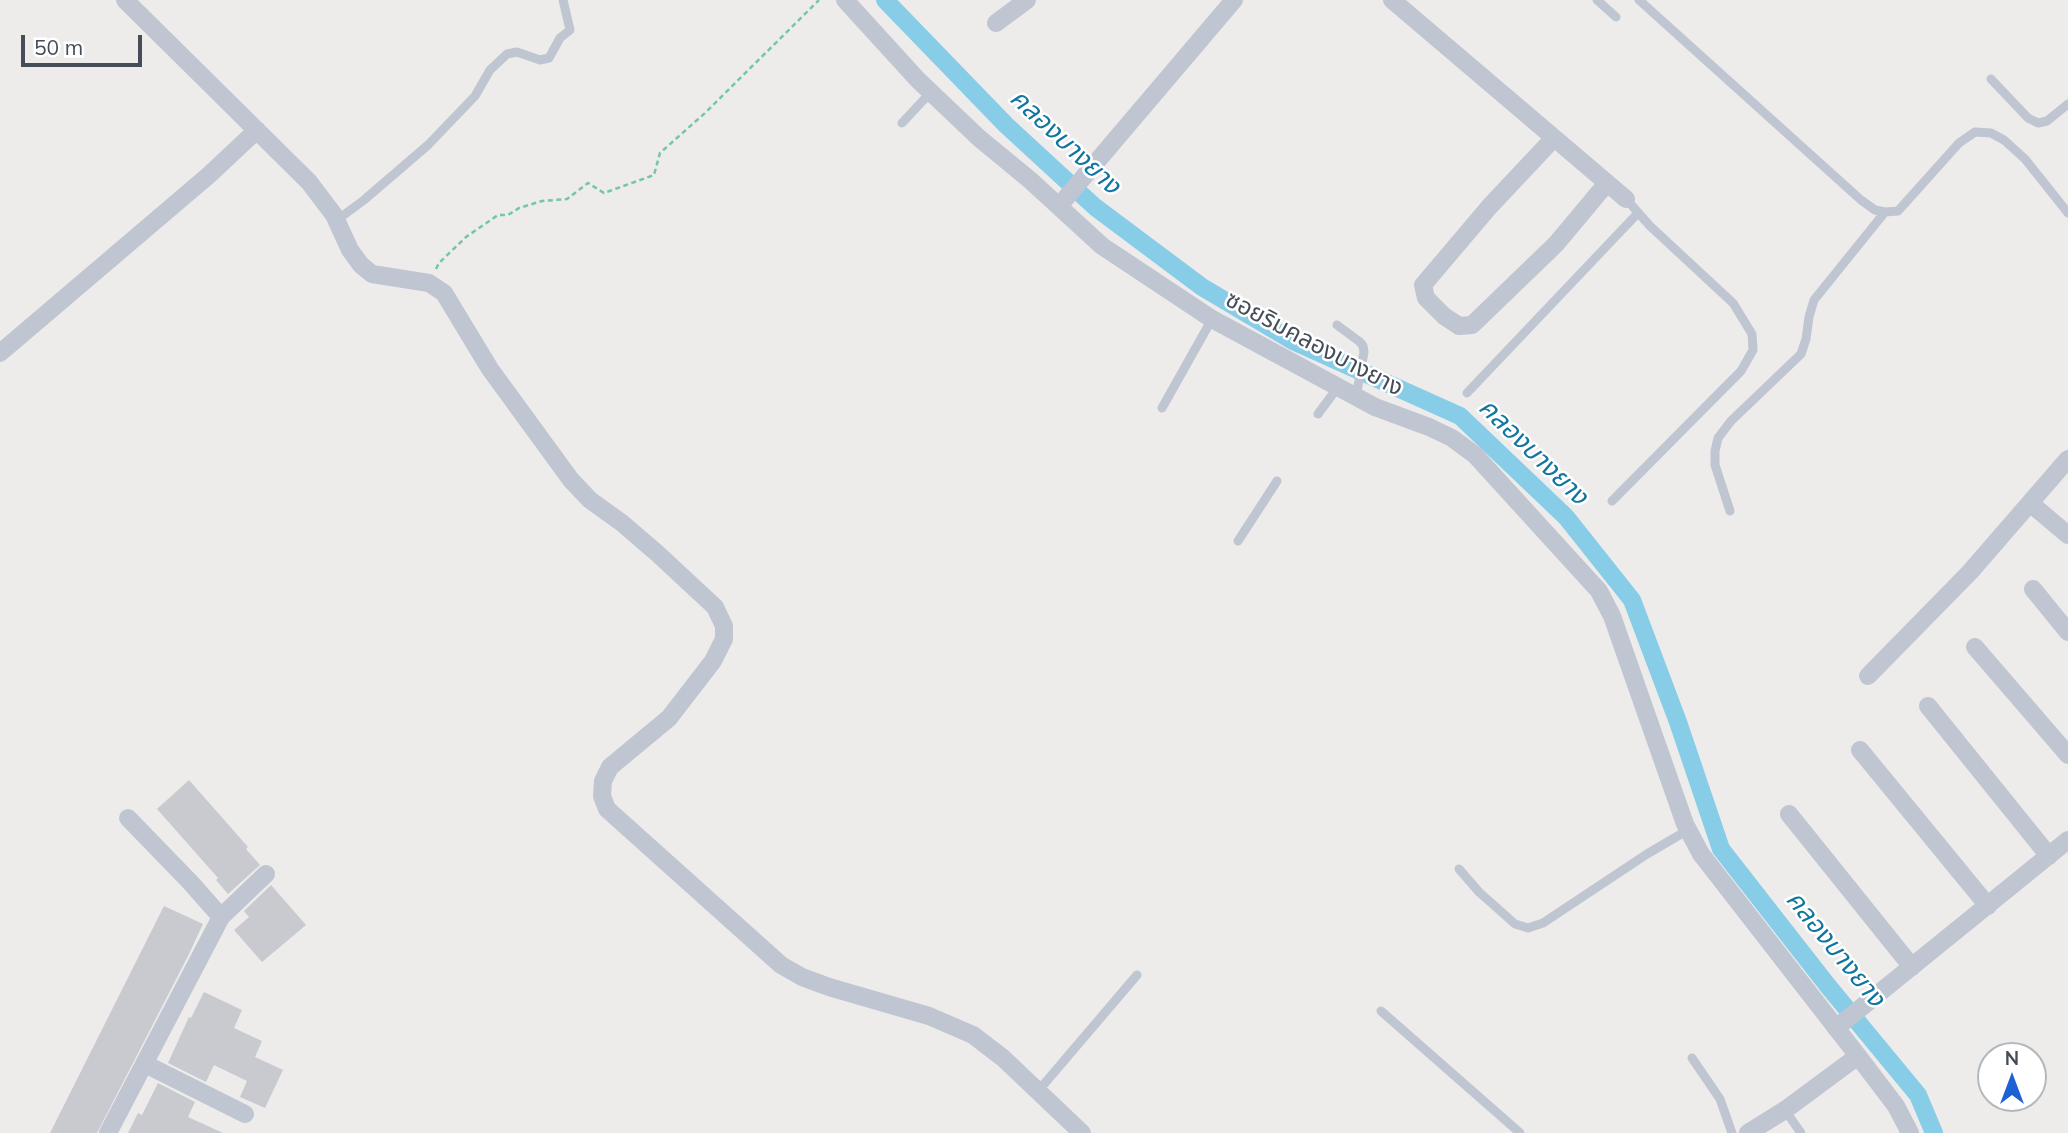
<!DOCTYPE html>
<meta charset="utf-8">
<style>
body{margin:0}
#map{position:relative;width:2068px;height:1133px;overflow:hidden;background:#eeebeb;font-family:Mulish,sans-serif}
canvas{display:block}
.north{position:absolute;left:1977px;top:1042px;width:70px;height:70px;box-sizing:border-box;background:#fff;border:2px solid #b4b8bc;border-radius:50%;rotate:0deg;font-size:19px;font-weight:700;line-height:28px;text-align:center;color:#444d58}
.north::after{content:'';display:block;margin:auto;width:24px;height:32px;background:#1e61d5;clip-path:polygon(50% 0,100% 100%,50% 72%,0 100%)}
.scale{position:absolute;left:21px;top:35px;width:121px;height:32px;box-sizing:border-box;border:4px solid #444d58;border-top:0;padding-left:9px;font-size:21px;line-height:24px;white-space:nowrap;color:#444d58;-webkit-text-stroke:5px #fff;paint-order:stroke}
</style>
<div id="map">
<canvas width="2068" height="1133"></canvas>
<div class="north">N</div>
<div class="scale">50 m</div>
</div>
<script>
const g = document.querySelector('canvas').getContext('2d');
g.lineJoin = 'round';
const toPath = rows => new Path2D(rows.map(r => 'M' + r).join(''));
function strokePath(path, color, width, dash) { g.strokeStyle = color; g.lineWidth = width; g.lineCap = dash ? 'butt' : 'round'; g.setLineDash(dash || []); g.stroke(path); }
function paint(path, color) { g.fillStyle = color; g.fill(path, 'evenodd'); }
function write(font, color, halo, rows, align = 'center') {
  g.font = font + ' Mulish,"Noto Sans Thai",sans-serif'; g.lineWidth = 5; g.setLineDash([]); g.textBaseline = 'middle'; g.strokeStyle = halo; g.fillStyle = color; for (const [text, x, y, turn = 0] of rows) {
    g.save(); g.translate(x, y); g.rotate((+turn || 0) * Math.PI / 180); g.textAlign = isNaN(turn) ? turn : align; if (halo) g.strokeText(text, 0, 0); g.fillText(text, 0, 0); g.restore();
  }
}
strokePath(toPath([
 [885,0,1006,125,1095,207,1202,287,1293,341,1460,416,1566,517,1632,600,1678,722,1721,849,1828,986,1918,1095,1934,1133]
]), '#87cde8', 18);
paint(toPath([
 [189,780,248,847,246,849,260,865,228,894,216,880,218,878,157,809],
 [271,885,306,925,262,962,234,930,249,917,244,911],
 [164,906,203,924,188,956,97,1133,50,1133],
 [204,992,242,1010,234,1028,262,1041,255,1057,283,1070,265,1108,240,1097,247,1081,214,1065,206,1082,168,1063,189,1017,191,1018],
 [158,1083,195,1102,188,1117,223,1133,128,1133,138,1113,142,1115]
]), '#c8cad0');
strokePath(toPath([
 [436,269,439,263,466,237,498,215,508,215,519,208,542,201,567,199,588,183,604,193,654,175,660,153,705,113,819,0]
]), '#73c8a4', 2.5, [5, 3.5]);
strokePath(toPath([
 [1597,0,1616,17],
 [1639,0,1861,200,1875,210,1885,212,1898,211,1959,143,1975,132,1991,133,2004,140,2025,159,2068,213],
 [1991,79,2028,118,2038,123,2047,121,2068,104],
 [902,123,931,92],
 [337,220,364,200,428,145,475,96,490,70,507,54,517,52,540,60,549,58,560,38,570,30,563,0],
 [1337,325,1360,342,1363,346,1364,352,1356,397],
 [1467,393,1638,213],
 [1162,408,1212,319],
 [1318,414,1338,387],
 [1612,501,1741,371,1753,350,1752,334,1733,303,1650,226,1626,199],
 [1730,511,1715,465,1715,451,1718,438,1731,421,1801,354,1806,339,1809,317,1814,300,1885,212],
 [1238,541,1277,481],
 [1459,869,1479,892,1515,924,1528,928,1543,923,1647,854,1688,830],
 [1381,1011,1520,1133],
 [1692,1058,1720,1099,1732,1133],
 [1039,1090,1137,975],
 [1785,1110,1801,1133]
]), '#bfc6d1', 9);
strokePath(toPath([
 [125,0,309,182,334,215,350,250,361,265,372,274,429,283,444,293,490,369,571,480,590,500,622,523,658,554,715,607,724,626,724,639,713,661,669,718,610,767,603,781,602,796,607,809,781,965,802,977,829,987,929,1016,973,1035,1003,1058,1082,1133],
 [845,0,918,80,979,138,1030,180,1102,246,1212,319,1375,407,1429,427,1452,438,1475,455,1599,591,1612,616,1685,824,1701,854,1858,1056,1896,1106,1910,1133],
 [1392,0,1626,199],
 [996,23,1027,0],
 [1554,138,1490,206,1423,285,1426,298,1444,316,1459,326,1472,325,1556,244,1607,183],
 [1059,206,1234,0],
 [0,353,209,175,257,130],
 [2030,503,2068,535],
 [2033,589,2068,632],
 [1975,647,2068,755],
 [1868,676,1970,572,2068,459],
 [1928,706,2049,856],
 [1860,750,1988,906],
 [1789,814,1912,967],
 [221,917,266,874],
 [1836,1028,2068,840],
 [145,1064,245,1114],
 [108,1133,221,917,191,883,128,818],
 [1748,1133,1785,1110,1858,1056]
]), '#bfc6d1', 18);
write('24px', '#444d58', '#fff', [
 ["ซอยริมคลองบางยาง",1314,344,28]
]);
write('italic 26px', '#10769f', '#fff', [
 ["คลองบางยาง",1065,142,43],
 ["คลองบางยาง",1533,452,44],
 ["คลองบางยาง",1835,949,51]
]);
</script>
